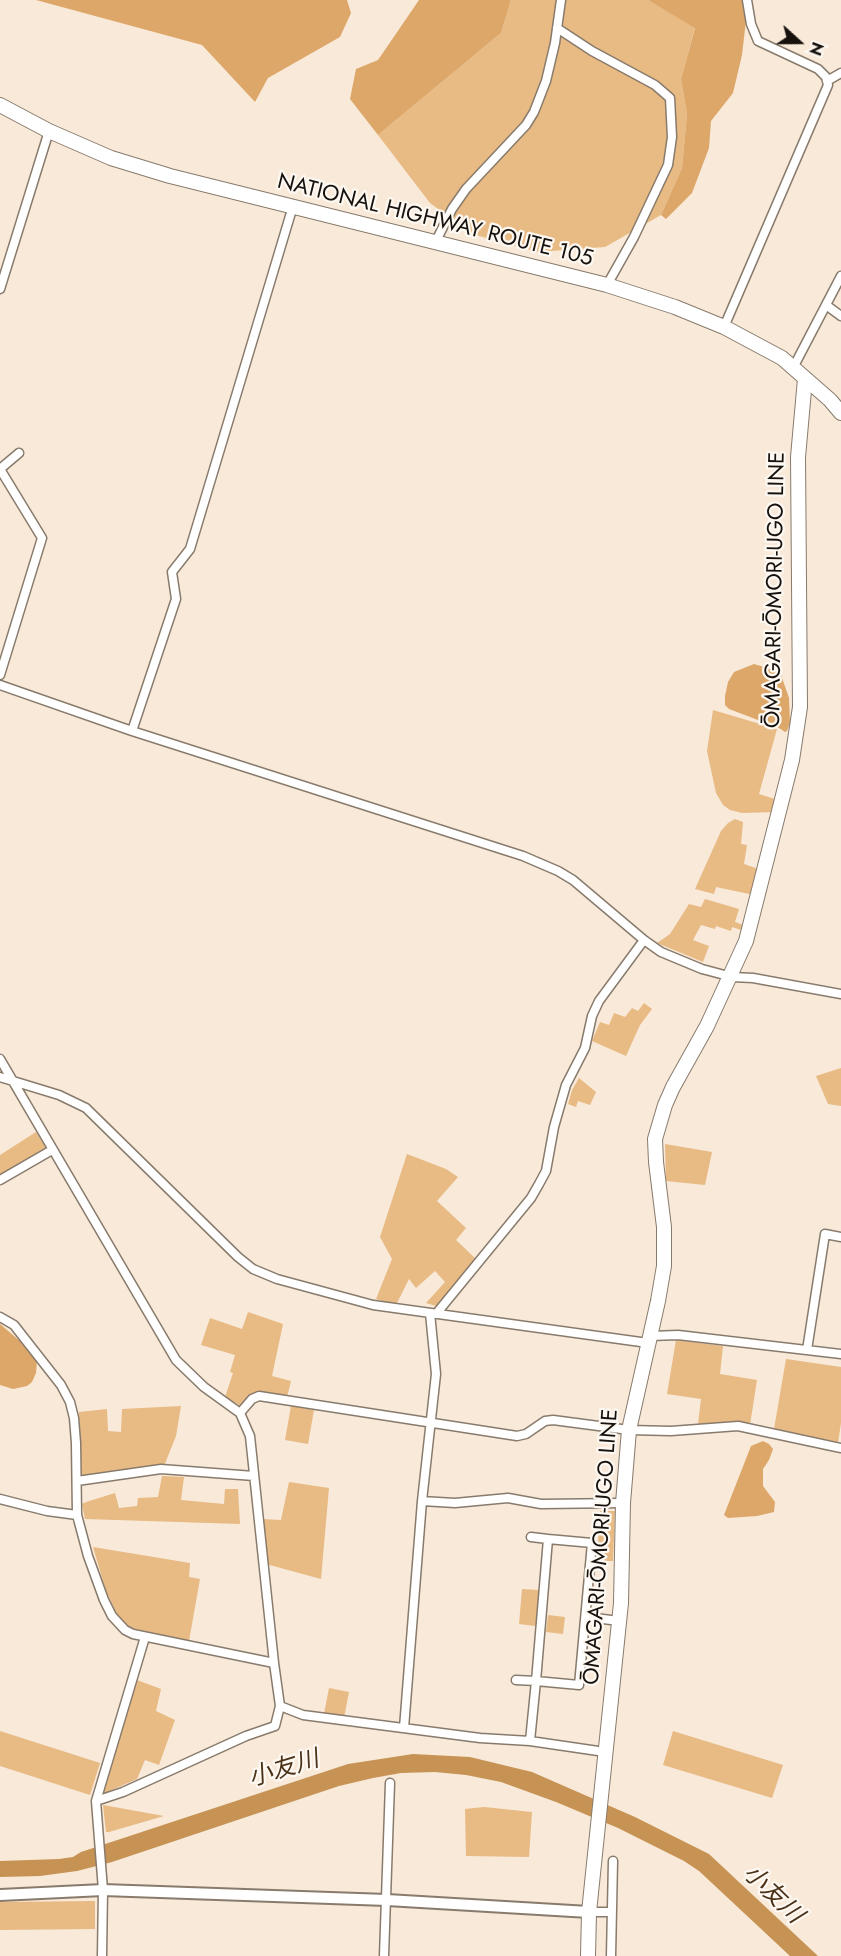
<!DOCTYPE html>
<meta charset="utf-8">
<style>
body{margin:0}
#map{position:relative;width:841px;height:1956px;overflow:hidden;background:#f8e9d9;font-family:Jost,sans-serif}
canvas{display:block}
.north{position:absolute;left:769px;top:12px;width:60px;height:60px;-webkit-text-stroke:4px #fef8f2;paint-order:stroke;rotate:111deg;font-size:16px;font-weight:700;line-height:24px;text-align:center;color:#16110c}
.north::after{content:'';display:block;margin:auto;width:21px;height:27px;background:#16110c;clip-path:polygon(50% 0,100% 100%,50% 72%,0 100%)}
</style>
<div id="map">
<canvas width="841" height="1956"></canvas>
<div class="north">N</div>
</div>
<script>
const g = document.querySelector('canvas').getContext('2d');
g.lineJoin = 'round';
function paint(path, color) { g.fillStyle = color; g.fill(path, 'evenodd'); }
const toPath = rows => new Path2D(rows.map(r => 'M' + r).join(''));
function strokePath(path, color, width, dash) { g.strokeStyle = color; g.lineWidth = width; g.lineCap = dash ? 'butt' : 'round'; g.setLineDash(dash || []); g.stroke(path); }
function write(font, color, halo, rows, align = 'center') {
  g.font = font + ' Jost,"Noto Sans JP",sans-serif'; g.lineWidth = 4.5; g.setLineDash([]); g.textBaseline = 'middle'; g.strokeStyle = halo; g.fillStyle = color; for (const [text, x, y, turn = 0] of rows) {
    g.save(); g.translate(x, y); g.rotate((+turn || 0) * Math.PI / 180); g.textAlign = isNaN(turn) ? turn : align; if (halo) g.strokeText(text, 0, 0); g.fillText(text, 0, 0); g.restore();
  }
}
paint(toPath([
 [511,0,648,0,695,27,681,79,687,114,682,168,661,215,605,247,538,252,472,234,430,203,378,135,501,33],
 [713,710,777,729,759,794,778,800,775,812,742,813,730,810,723,805,716,793,707,751],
 [735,819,743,822,741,844,747,845,744,864,761,870,754,895,716,887,714,894,695,889,721,831,728,823],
 [705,899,739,909,735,922,743,925,741,930,732,927,731,931,716,926,715,929,701,925,693,940,709,946,703,962,657,943,670,934,689,904,701,907],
 [644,1003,652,1009,640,1025,626,1056,592,1041,600,1022,609,1025,614,1013,625,1017,632,1008,638,1011],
 [841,1068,841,1106,828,1104,816,1076],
 [579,1078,596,1092,590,1105,578,1101,576,1107,568,1104,572,1090],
 [36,1132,46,1148,0,1177,0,1155],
 [665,1144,712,1152,705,1185,666,1181],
 [407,1154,446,1169,458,1177,437,1201,466,1228,456,1240,476,1259,436,1306,426,1303,445,1282,435,1271,416,1288,409,1279,397,1303,388,1303,376,1299,392,1259,380,1237],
 [248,1312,283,1324,272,1376,291,1381,287,1397,258,1392,251,1395,241,1406,225,1397,233,1373,230,1372,235,1355,201,1345,210,1318,242,1329],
 [676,1340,723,1346,720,1374,757,1380,750,1425,739,1422,698,1424,701,1399,667,1394],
 [786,1359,841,1367,841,1423,838,1443,774,1429],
 [181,1406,176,1436,164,1466,81,1479,79,1412,107,1409,108,1431,121,1432,122,1409],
 [291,1406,314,1410,308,1444,285,1440],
 [162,1476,184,1477,181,1500,224,1504,225,1489,238,1489,240,1524,85,1519,82,1504,86,1502,115,1493,119,1508,137,1506,138,1498,158,1497],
 [289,1482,329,1488,321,1579,266,1564,262,1519,281,1520],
 [600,1511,615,1511,613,1561,597,1561],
 [93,1547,190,1563,189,1577,200,1579,189,1641,135,1629,125,1625,117,1614,106,1591],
 [522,1589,539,1590,536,1626,519,1624],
 [548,1615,565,1617,563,1634,546,1632],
 [137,1680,161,1689,156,1711,175,1720,159,1765,145,1760,137,1779,100,1795],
 [329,1688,349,1692,344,1718,324,1714],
 [0,1731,100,1763,90,1795,0,1766],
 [673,1731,783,1765,772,1798,663,1765],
 [103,1805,164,1816,109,1832,106,1832],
 [484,1807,532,1812,529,1857,466,1856,465,1809],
 [95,1901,95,1929,0,1930,0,1902]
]), '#e8ba84');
paint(toPath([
 [36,0,347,0,351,13,340,37,268,78,255,102,202,45],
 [419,0,511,0,501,33,378,135,350,99,356,69,378,60],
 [648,0,750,0,748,3,742,55,733,93,711,121,709,148,692,193,666,219,661,215,682,168,687,114,681,79,695,28],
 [754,664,774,670,781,675,789,698,790,723,787,731,785,732,779,728,729,709,725,705,725,696,728,682,734,672],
 [0,1324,27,1347,37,1360,36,1373,32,1382,27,1386,13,1389,0,1385],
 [763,1441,769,1444,773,1449,769,1460,763,1469,763,1486,775,1502,774,1512,757,1516,728,1518,724,1515,751,1446]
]), '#dda769');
paint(toPath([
 [413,1754,470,1757,532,1772,635,1817,709,1854,818,1956,790,1956,699,1871,684,1861,618,1828,556,1802,501,1782,466,1775,435,1772,401,1773,373,1778,339,1786,112,1862,77,1871,40,1876,0,1877,0,1861,59,1859,73,1857,81,1852,348,1764]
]), '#c79354');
const minor = toPath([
 [557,28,592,51,655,85,670,98,672,137,668,165,634,237,607,285],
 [827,81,841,73],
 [435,243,452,209,466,189,526,125,534,112,546,81,555,43,561,0],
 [0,289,49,131],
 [826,305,841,316],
 [724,327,828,85,826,77,818,69,758,41,751,24,747,0],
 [793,368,841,276],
 [0,675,42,538,0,469,19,453],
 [0,685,132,731,523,856,558,871,573,880,644,940,661,952,702,969,732,977,753,978,841,994],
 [132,731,176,599,172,572,190,549,293,206],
 [0,1059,176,1360,204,1387,240,1413,250,1436,274,1663,280,1706,275,1726,246,1736,123,1792,96,1801],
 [0,1077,59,1095,86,1108,238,1257,253,1269,277,1279,373,1305,648,1343],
 [0,1180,52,1150],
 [436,1314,531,1198,539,1184,546,1171,554,1127,566,1085,585,1048,592,1016,599,1001,644,940],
 [0,1317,14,1325,61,1385,70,1402,74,1418,76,1443,77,1515,88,1556,104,1600,112,1616,125,1630,133,1634,274,1663],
 [650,1336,678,1335,841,1354],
 [807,1350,825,1234,841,1237],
 [240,1413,252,1399,259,1396,517,1436,526,1434,545,1421,553,1420,629,1430,671,1431,738,1426,841,1448],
 [77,1481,161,1469,254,1476],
 [0,1499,47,1511,77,1515],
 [422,1501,455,1503,508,1498,541,1504,623,1503],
 [531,1537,548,1539],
 [587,1617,619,1621],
 [516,1680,536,1681,579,1685,592,1543,548,1539,536,1681,530,1741],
 [280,1706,303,1715,480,1738,530,1741,605,1752],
 [404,1728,422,1501,436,1374,430,1313],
 [589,1912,612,1912],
 [102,1956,103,1890,96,1801,145,1637],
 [384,1956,390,1783],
 [611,1956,613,1861]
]);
const tertiary = toPath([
 [0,1895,103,1890,387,1900,589,1912]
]);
const primary = toPath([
 [588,1956,589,1912,621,1603,623,1503,629,1430,658,1301,664,1266,664,1227,656,1162,655,1139,665,1105,673,1087,707,1026,746,941,792,760,800,707,798,457,805,379]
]);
const trunk = toPath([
 [0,105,49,131,111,158,170,176,607,285,675,307,724,327,782,358,830,400,841,413]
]);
strokePath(minor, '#887b6c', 11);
strokePath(tertiary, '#887b6c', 14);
strokePath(primary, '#887b6c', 16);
strokePath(trunk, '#887b6c', 16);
strokePath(minor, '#fff', 8);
strokePath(tertiary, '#fff', 10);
strokePath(primary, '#fff', 14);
strokePath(trunk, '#fff', 14);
write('22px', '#16110c', '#fef8f2', [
 ["NATIONAL HIGHWAY ROUTE 105",435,221,14],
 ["ŌMAGARI-ŌMORI-UGO LINE",776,590,-89],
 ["ŌMAGARI-ŌMORI-UGO LINE",602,1547,-86]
]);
write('italic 24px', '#493217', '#fef8f2', [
 ["小友川",284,1770,-17],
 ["小友川",772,1895,44]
]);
</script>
